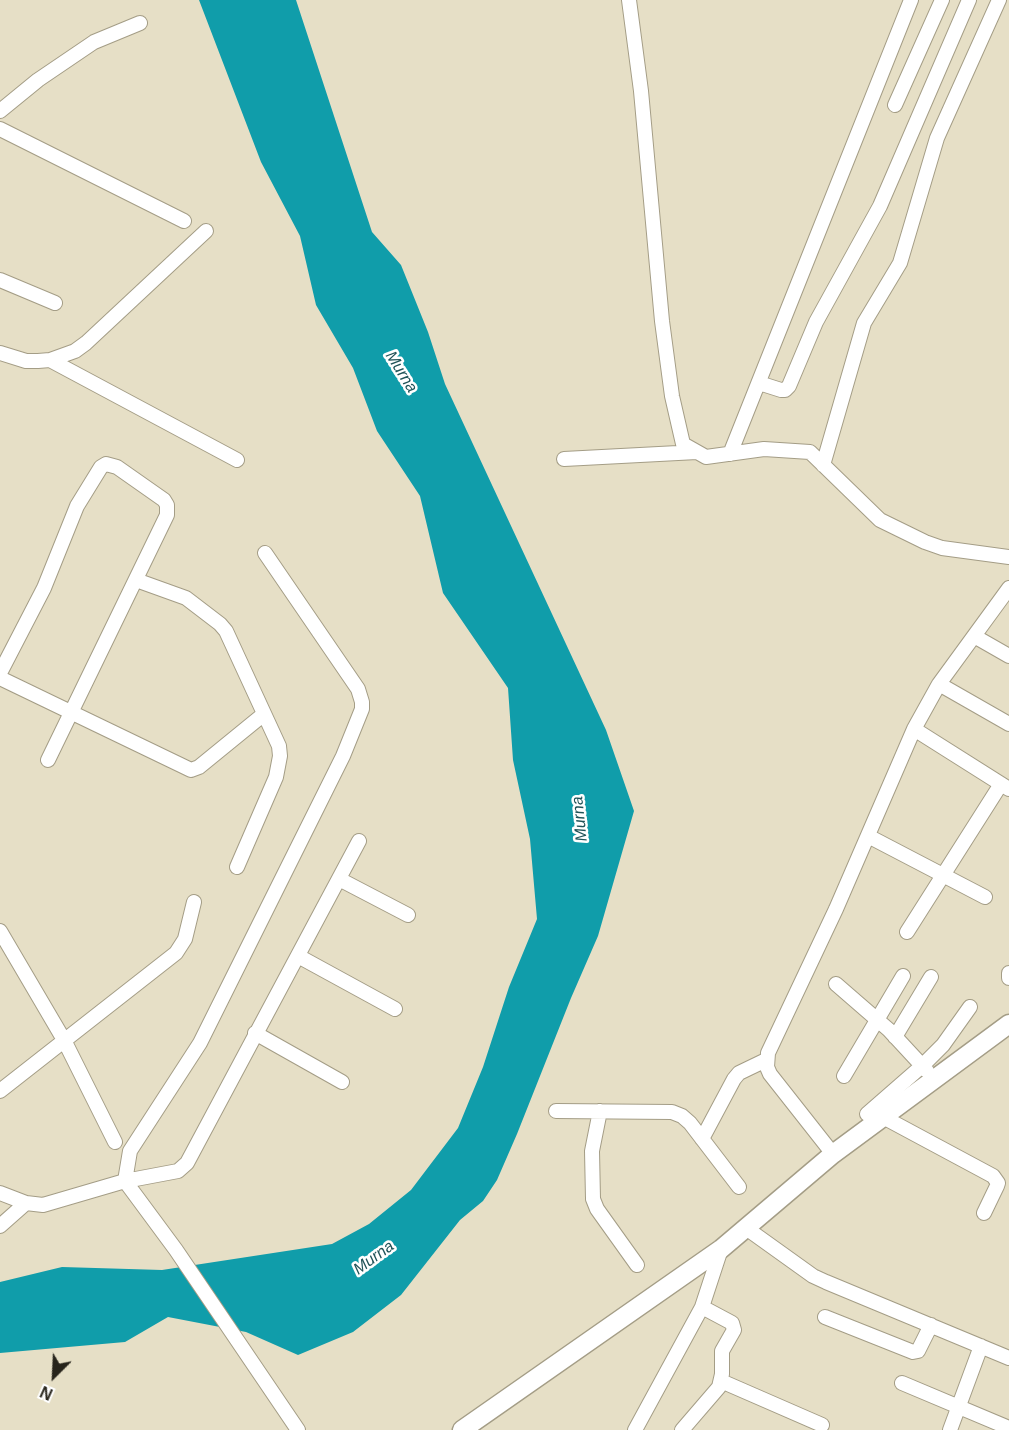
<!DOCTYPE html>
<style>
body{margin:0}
#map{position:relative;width:1009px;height:1430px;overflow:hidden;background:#e6dfc6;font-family:Helvetica,sans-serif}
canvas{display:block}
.north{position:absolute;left:24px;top:1346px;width:60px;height:60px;-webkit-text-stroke:4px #fff;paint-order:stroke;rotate:204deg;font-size:16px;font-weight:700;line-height:24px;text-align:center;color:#27241b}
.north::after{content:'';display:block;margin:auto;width:21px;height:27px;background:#27241b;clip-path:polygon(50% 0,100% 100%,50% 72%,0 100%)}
</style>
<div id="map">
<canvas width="1009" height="1430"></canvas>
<div class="north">N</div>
</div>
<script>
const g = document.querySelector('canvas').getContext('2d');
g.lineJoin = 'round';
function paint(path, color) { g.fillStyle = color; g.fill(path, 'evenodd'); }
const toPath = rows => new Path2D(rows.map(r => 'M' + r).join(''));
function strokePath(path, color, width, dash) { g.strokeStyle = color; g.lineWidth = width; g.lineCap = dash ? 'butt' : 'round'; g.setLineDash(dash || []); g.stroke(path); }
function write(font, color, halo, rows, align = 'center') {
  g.font = font + ' Helvetica,sans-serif'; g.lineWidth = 5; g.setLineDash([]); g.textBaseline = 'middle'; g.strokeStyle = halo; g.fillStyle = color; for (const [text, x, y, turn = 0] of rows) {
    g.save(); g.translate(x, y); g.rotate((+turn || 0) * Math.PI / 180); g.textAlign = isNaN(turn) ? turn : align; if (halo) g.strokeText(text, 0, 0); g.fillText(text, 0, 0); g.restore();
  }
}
paint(toPath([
 [199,0,296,0,372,232,401,265,428,332,445,384,606,730,634,811,598,936,571,998,517,1134,497,1180,483,1201,460,1220,401,1295,353,1332,298,1355,246,1332,168,1317,125,1342,0,1353,0,1282,62,1267,162,1270,332,1244,369,1224,411,1190,458,1128,483,1067,509,987,537,919,530,839,513,760,508,688,443,593,420,496,377,431,353,368,316,305,300,236,261,162]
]), '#109daa');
const minor = toPath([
 [629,0,641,91,662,321,672,396,683,444,706,457,764,449,810,452,880,520,925,542,942,548,1009,557],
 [895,105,942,0],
 [0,111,38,80,94,42,140,23],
 [0,129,184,221],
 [0,280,55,303],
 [0,353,26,361,38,361,50,360,75,351,86,343,206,231],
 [50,360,237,460],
 [759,383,781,390,785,390,789,386,816,322,880,206,969,0],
 [730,454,911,0],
 [564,459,697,452],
 [823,465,864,323,900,263,937,138,999,0],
 [265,553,358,689,362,702,362,709,343,756,200,1043,130,1151,125,1181,176,1250,298,1430],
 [136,580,186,598,220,624,226,631,279,746,280,756,276,777,237,867],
 [974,636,1009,656],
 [0,673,44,588,77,506,101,467,106,464,117,467,164,500,167,505,167,515,48,760],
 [0,678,191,770,199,767,264,714],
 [939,684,1009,724],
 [914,729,1009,789],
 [868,836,985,897],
 [339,879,408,915],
 [0,931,64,1040,115,1142],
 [907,932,1001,784],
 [298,956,395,1009],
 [1009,973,1009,978],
 [836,984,889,1030,927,1071],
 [255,1033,342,1082],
 [895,1037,931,977],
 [844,1076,903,976],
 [0,1091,176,953,185,939,194,902],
 [556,1111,672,1112,682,1116,690,1123,739,1187],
 [600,1111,592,1151,593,1199,597,1209,637,1265],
 [867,1114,922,1066,943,1045,970,1007],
 [883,1117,993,1176,998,1183,997,1186,984,1213],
 [702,1139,734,1079,739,1073,766,1060],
 [833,1154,770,1074,767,1067,768,1053,836,909,914,729,939,684,1009,588],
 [0,1193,26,1203,43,1205,125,1181,178,1171,187,1163,359,841],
 [0,1226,26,1203],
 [746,1228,813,1276,826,1282,1009,1358],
 [825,1317,913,1352,918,1351,931,1325],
 [721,1381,822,1425],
 [902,1383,1009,1428],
 [635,1430,702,1307,721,1249],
 [682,1430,719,1387,722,1374,722,1351,734,1330,732,1323,702,1307],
 [950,1430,981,1346]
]);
const major = toPath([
 [462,1430,721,1249,833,1154,1009,1024]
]);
strokePath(minor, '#a49d86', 16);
strokePath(major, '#a49d86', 21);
strokePath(minor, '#fff', 14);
strokePath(major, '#fff', 18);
write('italic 16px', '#205358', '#fff', [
 ["Murna",401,372,58],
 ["Murna",580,819,-96],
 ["Murna",374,1258,-36]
]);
</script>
